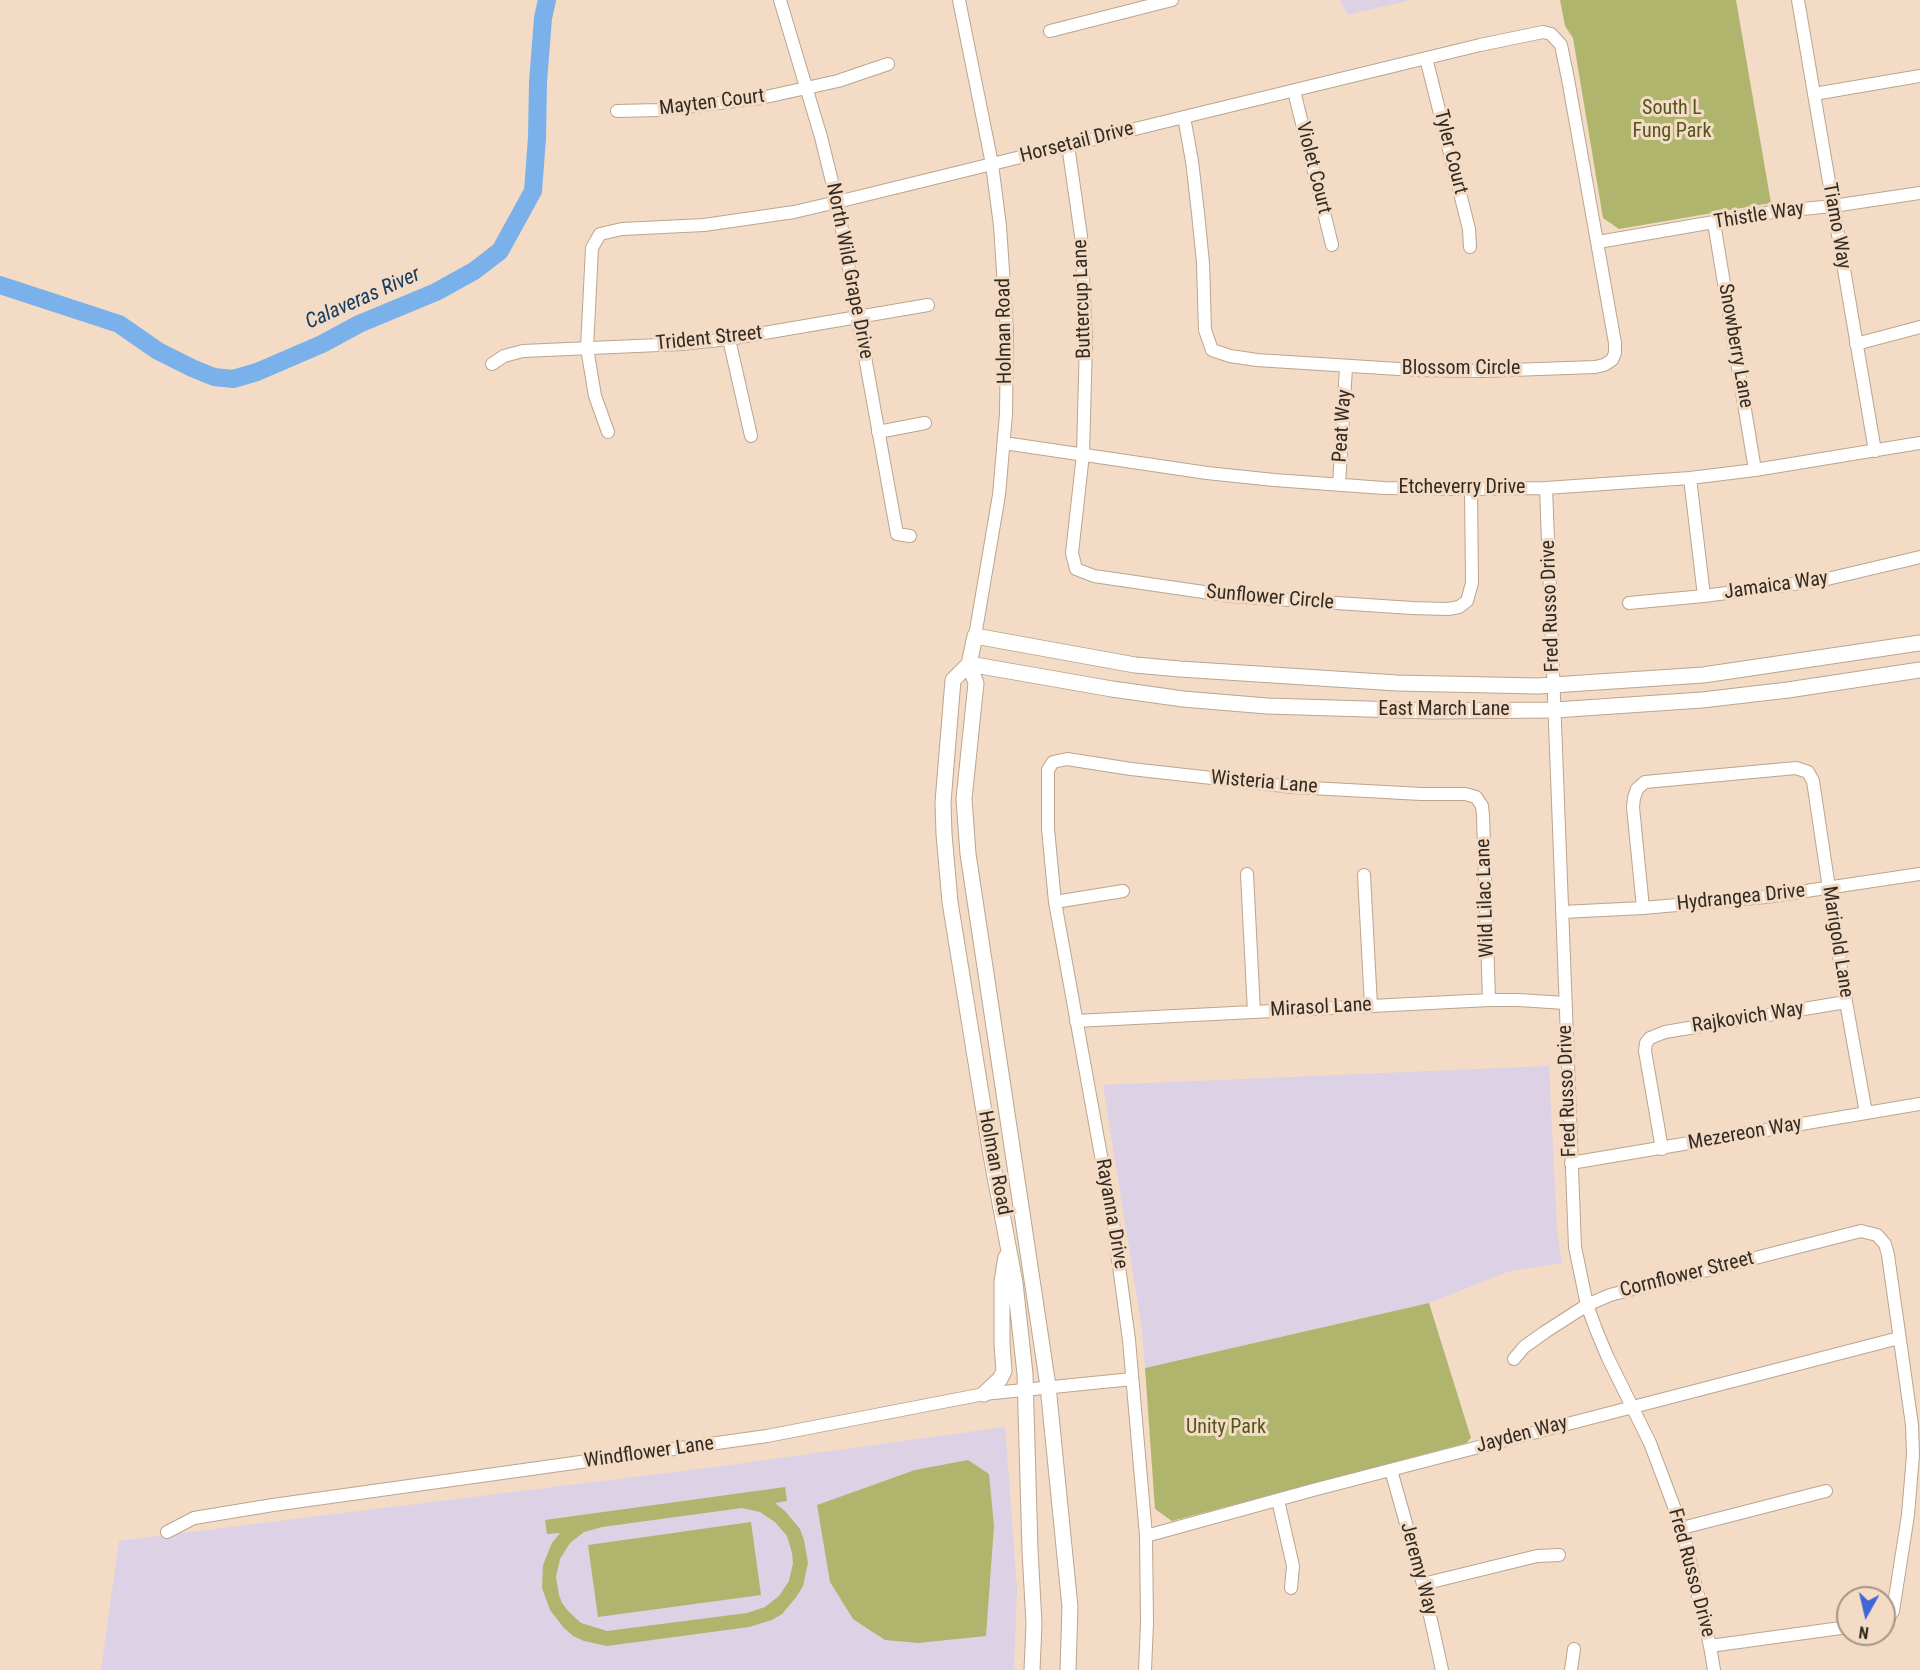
<!DOCTYPE html>
<style>
body{margin:0}
#map{position:relative;width:1920px;height:1670px;overflow:hidden;background:#f3dbc5;font-family:"Roboto Condensed",sans-serif}
canvas{display:block}
.north{position:absolute;left:1836px;top:1586px;width:60px;height:60px;box-sizing:border-box;background:#f3dbc5;border:2px solid #a69584;border-radius:50%;rotate:188deg;font-size:16px;font-weight:700;line-height:24px;text-align:center;color:#332b22}
.north::after{content:'';display:block;margin:auto;width:21px;height:27px;background:#4066d8;clip-path:polygon(50% 0,100% 100%,50% 72%,0 100%)}
</style>
<div id="map">
<canvas width="1920" height="1670"></canvas>
<div class="north">N</div>
</div>
<script>
const g = document.querySelector('canvas').getContext('2d');
g.lineJoin = 'round';
function paint(path, color) { g.fillStyle = color; g.fill(path, 'evenodd'); }
const toPath = rows => new Path2D(rows.map(r => 'M' + r).join(''));
function strokePath(path, color, width, dash) { g.strokeStyle = color; g.lineWidth = width; g.lineCap = dash ? 'butt' : 'round'; g.setLineDash(dash || []); g.stroke(path); }
function write(font, color, halo, rows, align = 'center') {
  g.font = font + ' "Roboto Condensed",sans-serif'; g.lineWidth = 6; g.setLineDash([]); g.textBaseline = 'middle'; g.strokeStyle = halo; g.fillStyle = color; for (const [text, x, y, turn = 0] of rows) {
    g.save(); g.translate(x, y); g.rotate((+turn || 0) * Math.PI / 180); g.textAlign = isNaN(turn) ? turn : align; if (halo) g.strokeText(text, 0, 0); g.fillText(text, 0, 0); g.restore();
  }
}
paint(toPath([
 [1340,0,1410,0,1348,15],
 [1549,1066,1557,1231,1562,1263,1510,1271,1429,1303,1145,1368,1142,1329,1103,1085],
 [1005,1427,1017,1589,1014,1670,101,1670,119,1541,730,1465]
]), '#dcd1e5');
paint(toPath([
 [1560,0,1736,0,1771,203,1619,229,1603,218,1573,38,1565,26],
 [1429,1303,1471,1438,1466,1443,1172,1521,1155,1509,1145,1368],
 [968,1460,989,1474,994,1526,986,1636,918,1643,885,1640,853,1619,830,1582,817,1505,915,1470],
 [785,1487,787,1501,775,1503,785,1511,800,1529,804,1540,808,1563,803,1586,797,1596,782,1614,772,1620,749,1627,607,1646,584,1641,573,1636,564,1628,550,1610,542,1588,543,1565,552,1543,560,1533,547,1534,545,1520],
 [742,1508,760,1512,775,1522,787,1536,792,1553,793,1563,789,1581,779,1596,765,1607,747,1613,607,1631,581,1623,568,1611,562,1603,559,1595,556,1577,560,1559,570,1543,584,1532,602,1527],
 [751,1522,761,1595,598,1617,588,1545]
]), '#b0b56d');
strokePath(toPath([
 [0,285,119,324,158,351,192,368,214,377,233,379,257,372,322,344,359,324,436,292,474,271,500,251,533,191,537,138,538,82,543,18,547,0]
]), '#7ab1ea', 18);
const minor = toPath([
 [780,0,821,137,837,202,897,534,910,536],
 [959,0,992,164,1000,226,1007,331,1006,414,999,495,975,636],
 [1798,0,1875,451],
 [1050,31,1172,0],
 [1426,58,1469,229,1470,247],
 [1294,91,1332,245],
 [1814,94,1920,76],
 [617,111,659,110,761,98,838,81,888,64],
 [1068,145,1081,236,1086,340,1083,454,1072,553,1076,569,1094,576,1231,596,1412,608,1448,609,1459,607,1467,601,1472,583,1471,489],
 [1714,223,1755,470],
 [1598,242,1772,212,1833,206,1920,193],
 [729,339,751,436],
 [1856,344,1920,327],
 [492,364,504,356,523,351,682,344,729,339,928,305],
 [608,432,595,396,587,348,592,248,600,234,622,229,704,225,794,212,837,202,1184,117,1480,45,1543,32,1551,34,1561,45,1568,79,1615,343,1615,353,1612,360,1604,365,1595,367,1483,371,1414,370,1257,360,1230,356,1212,350,1205,330,1203,263,1198,213,1192,161,1184,117],
 [878,432,925,423],
 [1004,443,1207,473,1274,480,1384,488,1471,489,1546,488,1690,478,1755,470,1920,443],
 [1690,478,1704,596],
 [1339,485,1346,367],
 [1546,488,1575,1247,1587,1305,1597,1332,1608,1358,1650,1443,1682,1528,1710,1646,1714,1670],
 [1629,603,1704,596,1823,580,1920,557],
 [1247,874,1254,1012],
 [1364,875,1371,1006],
 [1055,902,1123,891],
 [1643,908,1633,807,1634,798,1637,789,1645,782,1796,768,1808,772,1813,781,1846,1002,1866,1113],
 [1562,912,1643,908,1766,897,1920,874],
 [1076,1021,1489,1000,1519,1000,1565,1003],
 [1662,1149,1645,1051,1646,1043,1650,1038,1665,1032,1846,1002],
 [1571,1163,1920,1104],
 [1514,1359,1524,1347,1545,1332,1587,1305,1610,1295,1861,1231,1877,1235,1885,1244,1888,1255,1912,1425,1913,1455,1908,1515,1893,1611,1888,1619,1884,1620],
 [1391,1470,1423,1584,1442,1670],
 [1278,1500,1293,1566,1291,1588],
 [1682,1528,1826,1491],
 [167,1532,194,1518,273,1505,767,1436,984,1394,1132,1379],
 [1146,1536,1313,1490,1899,1338],
 [1423,1584,1537,1556,1559,1555],
 [1710,1646,1848,1627],
 [1145,1670,1147,1623,1146,1536,1129,1340,1113,1222,1055,902,1048,829,1048,770,1053,762,1067,759,1131,769,1293,787,1421,794,1465,794,1476,797,1482,806,1483,816,1489,1000],
 [1571,1670,1574,1649]
]);
const major = toPath([
 [969,664,976,683,964,799,968,854,1048,1386,1070,1607,1068,1670],
 [969,664,1112,689,1183,699,1267,706,1432,711,1555,710,1702,700,1788,690,1920,670],
 [984,1394,1000,1379,1004,1371,1002,1344,1002,1281,1006,1257],
 [1032,1670,1034,1624,1030,1550,1025,1374,1015,1283,991,1155,950,902,944,834,943,802,953,680,969,664,975,636,1135,665,1180,669,1397,683,1538,686,1703,675,1920,643]
]);
strokePath(minor, '#bba590', 14);
strokePath(major, '#bba590', 17);
strokePath(minor, '#fff', 12);
strokePath(major, '#fff', 15);
write('20px', '#332b22', '#f3dbc5', [
 ["Mayten Court",712,103,-7],
 ["Horsetail Drive",1077,143,-14],
 ["Tyler Court",1450,152,76],
 ["Violet Court",1313,168,76],
 ["Thistle Way",1759,216,-9],
 ["Tiamo Way",1836,226,80],
 ["North Wild Grape Drive",849,271,79],
 ["Buttercup Lane",1083,299,-92],
 ["Holman Road",1005,331,-91],
 ["Trident Street",709,339,-6],
 ["Snowberry Lane",1735,346,80],
 ["Blossom Circle",1461,369],
 ["Peat Way",1343,426,-86],
 ["Etcheverry Drive",1462,488],
 ["Jamaica Way",1776,586,-8],
 ["Sunflower Circle",1270,598,5],
 ["Fred Russo Drive",1551,606,-92],
 ["East March Lane",1444,710],
 ["Wisteria Lane",1264,783,5],
 ["Wild Lilac Lane",1486,898,-92],
 ["Hydrangea Drive",1741,898,-6],
 ["Marigold Lane",1837,942,81],
 ["Mirasol Lane",1321,1008,-3],
 ["Rajkovich Way",1748,1018,-9],
 ["Fred Russo Drive",1568,1091,-92],
 ["Mezereon Way",1745,1134,-10],
 ["Holman Road",994,1163,79],
 ["Rayanna Drive",1111,1214,80],
 ["Cornflower Street",1687,1275,-14],
 ["Jayden Way",1522,1435,-15],
 ["Windflower Lane",649,1453,-8],
 ["Jeremy Way",1418,1569,75],
 ["Fred Russo Drive",1691,1573,75]
]);
write('20px', '#53561c', '#f3dbc5', [
 ["South L",1672,109],
 ["Fung Park",1672,132],
 ["Unity Park",1226,1428]
]);
write('italic 21px', '#153c61', '#f3dbc5', [
 ["Calaveras River",363,299,-24]
]);
</script>
